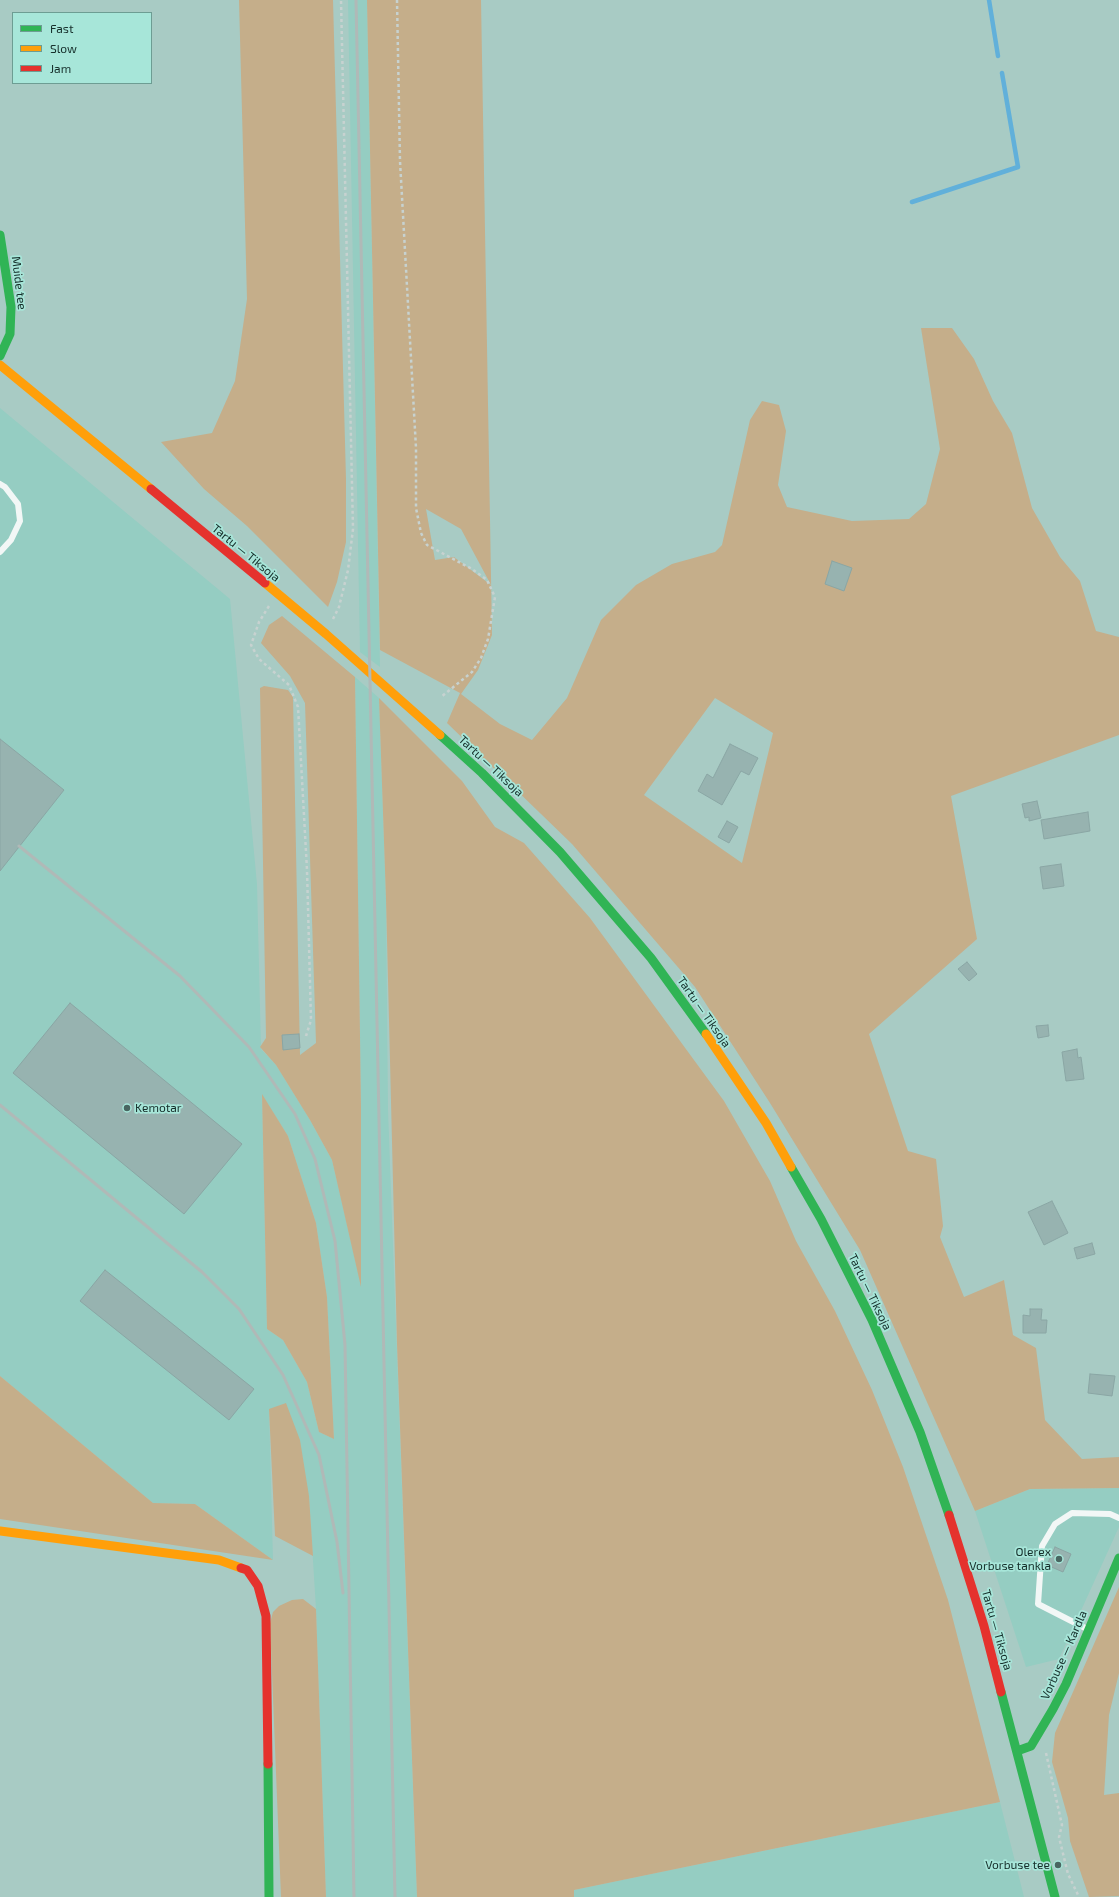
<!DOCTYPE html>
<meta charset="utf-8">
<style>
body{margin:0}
#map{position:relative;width:1119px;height:1897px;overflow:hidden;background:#a8cbc4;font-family:"Exo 2",sans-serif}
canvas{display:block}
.legend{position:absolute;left:12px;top:12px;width:140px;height:72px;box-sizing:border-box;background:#a7e6d9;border:1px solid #6d9d93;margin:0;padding:5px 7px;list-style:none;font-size:12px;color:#162f2b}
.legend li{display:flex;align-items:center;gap:8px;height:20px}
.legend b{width:20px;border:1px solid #6d9d93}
</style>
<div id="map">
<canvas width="1119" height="1897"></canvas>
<ul class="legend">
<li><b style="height:5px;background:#30b455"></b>Fast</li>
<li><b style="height:5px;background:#ff9f0a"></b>Slow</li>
<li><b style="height:5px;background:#e5322d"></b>Jam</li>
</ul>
</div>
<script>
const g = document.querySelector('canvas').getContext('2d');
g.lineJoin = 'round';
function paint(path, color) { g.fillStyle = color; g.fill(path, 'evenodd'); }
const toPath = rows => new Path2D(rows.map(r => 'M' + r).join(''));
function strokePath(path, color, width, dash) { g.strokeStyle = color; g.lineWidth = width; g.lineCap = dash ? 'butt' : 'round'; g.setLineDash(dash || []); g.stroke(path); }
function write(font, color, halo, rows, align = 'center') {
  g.font = font + ' "Exo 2",sans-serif'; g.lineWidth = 3.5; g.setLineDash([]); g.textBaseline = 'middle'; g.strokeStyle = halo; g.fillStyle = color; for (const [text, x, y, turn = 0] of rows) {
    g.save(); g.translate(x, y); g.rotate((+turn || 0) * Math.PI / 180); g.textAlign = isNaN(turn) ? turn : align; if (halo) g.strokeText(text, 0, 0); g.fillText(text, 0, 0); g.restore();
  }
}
paint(toPath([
 [348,0,367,0,380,667,360,652],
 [0,408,230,599,257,884,261,1049,276,1065,310,1120,332,1160,361,1285,361,1108,355,677,379,698,386,899,388,1110,417,1897,326,1897,316,1609,309,1496,269,1409,273,1560,195,1504,153,1503,0,1376],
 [262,1095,288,1136,316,1223,327,1297,334,1439,319,1432,307,1382,283,1340,267,1329],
 [1119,1488,1119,1527,1059,1659,1026,1667,975,1511,1030,1489],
 [1000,1802,1024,1897,574,1897,574,1890]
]), '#95cdc2');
paint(toPath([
 [239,0,333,0,346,479,346,542,337,582,328,607,247,526,204,489,161,442,212,433,235,381,247,299],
 [367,0,481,0,492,635,478,670,461,694,500,724,532,740,567,698,601,620,636,585,672,564,715,552,722,545,750,420,762,401,779,405,786,431,778,485,787,507,852,521,909,519,926,504,940,449,921,328,952,328,974,359,993,401,1012,433,1032,508,1060,557,1080,581,1096,631,1119,637,1119,735,951,796,977,939,869,1034,908,1151,936,1159,943,1226,940,1237,964,1297,1004,1280,1013,1335,1036,1348,1045,1420,1082,1459,1119,1457,1119,1488,1030,1489,975,1511,860,1250,770,1103,695,987,572,844,447,723,460,693,380,650],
 [426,509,461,529,491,585,454,557,435,560],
 [715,698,773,733,742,863,644,795],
 [282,616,355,677,361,1108,361,1287,332,1160,310,1120,276,1065,260,1047,266,1038,260,688,264,686,288,690,293,697,300,1055,316,1043,305,703,290,676,261,643,269,625],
 [379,698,462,781,495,827,524,843,590,918,724,1101,770,1181,796,1241,835,1311,872,1390,903,1467,948,1600,1000,1802,574,1890,574,1897,417,1897,397,1344,386,899],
 [262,1094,288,1136,316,1223,327,1297,334,1439,319,1432,307,1382,283,1340,267,1329],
 [0,1376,153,1503,195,1504,273,1560,0,1519],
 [286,1403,300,1440,309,1496,313,1556,275,1536,269,1409],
 [1119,1587,1119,1673,1109,1715,1104,1795,1119,1793,1119,1896,1089,1897,1070,1841,1068,1818,1052,1762,1055,1733],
 [303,1599,316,1609,326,1897,281,1897,270,1623,273,1612,279,1606,292,1600]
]), '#c5ae8a');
strokePath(toPath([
 [989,0,998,56],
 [912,202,1018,167,1002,73]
]), '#61b0da', 4.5);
const building = toPath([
 [832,561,852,568,844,591,825,584,832,561],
 [0,739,64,790,0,871,0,739],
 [730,744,758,758,749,775,741,771,722,805,698,791,707,774,713,778,730,744],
 [1037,801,1041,818,1029,821,1029,817,1025,818,1022,804,1037,801],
 [1088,812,1090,831,1044,839,1041,820,1088,812],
 [727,821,738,827,729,843,718,837,727,821],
 [1061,864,1064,886,1043,889,1040,867,1061,864],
 [967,962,977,974,969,981,958,969,967,962],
 [70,1003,242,1144,184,1214,13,1073,70,1003],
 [1048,1025,1049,1036,1038,1038,1036,1026,1048,1025],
 [299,1034,300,1048,283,1050,282,1035,299,1034],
 [1077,1049,1078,1058,1081,1057,1084,1079,1066,1081,1062,1052,1077,1049],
 [1052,1201,1068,1233,1044,1245,1028,1212,1052,1201],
 [1092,1243,1095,1254,1077,1259,1074,1248,1092,1243],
 [105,1270,254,1389,229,1420,80,1301,105,1270],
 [1030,1309,1042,1309,1041,1320,1047,1320,1046,1333,1023,1333,1023,1315,1030,1316,1030,1309],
 [1090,1374,1115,1376,1112,1396,1088,1393,1090,1374],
 [1055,1547,1071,1554,1063,1572,1047,1565,1055,1547]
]);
paint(building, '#97b3b0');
strokePath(building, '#8aa6a4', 1);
strokePath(toPath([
 [397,0,400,161,416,448,416,508,421,533,427,545,472,569,487,580,495,597,488,639,481,658,472,672,441,697],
 [269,606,259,622,251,645,259,659,289,685,298,707,307,870,311,1020,306,1036],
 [333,619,339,607,348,570,353,529,341,0],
 [1046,1753,1062,1825,1059,1837,1068,1874,1079,1897]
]), '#c7d2d0', 2.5, [3, 3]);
strokePath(toPath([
 [0,484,5,487,18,504,20,521,11,540,0,552],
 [1087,1629,1038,1604,1042,1546,1055,1524,1072,1513,1110,1514,1119,1518]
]), '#f2f7f6', 6);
strokePath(toPath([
 [0,235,11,307,10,334,0,356],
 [440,735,482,773,560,852,651,958,706,1034],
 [791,1167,821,1219,872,1320,920,1432,949,1515],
 [1001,1692,1055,1897],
 [1017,1751,1031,1746,1053,1709,1066,1684,1119,1558],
 [268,1764,269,1897]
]), '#30b455', 9);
strokePath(toPath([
 [0,365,151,489],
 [265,583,326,634,440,735],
 [706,1034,766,1123,791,1167],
 [0,1531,219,1560,241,1568]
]), '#ff9f0a', 9);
strokePath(toPath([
 [151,489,265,583],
 [949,1515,984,1626,1001,1692],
 [241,1568,247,1570,258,1586,266,1616,268,1764]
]), '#e5322d', 9);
strokePath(toPath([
 [356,0,395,1897],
 [19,846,180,976,249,1047,295,1114,315,1159,335,1241,345,1345,354,1897],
 [0,1105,202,1272,239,1309,283,1375,319,1455,337,1542,343,1593]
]), '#b0b9b7', 3);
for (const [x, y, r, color] of [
 [127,1108,4,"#496661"],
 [1059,1559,4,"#496661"],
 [1058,1865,4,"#496661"]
]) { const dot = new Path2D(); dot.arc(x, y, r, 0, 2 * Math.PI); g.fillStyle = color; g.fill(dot); strokePath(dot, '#a7e6d9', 1.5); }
write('12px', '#162f2b', '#a7e6d9', [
 ["Muide tee",19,283,83],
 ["Tartu — Tiksoja",246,553,39],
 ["Tartu — Tiksoja",491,766,43],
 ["Tartu — Tiksoja",704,1012,55],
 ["Tartu — Tiksoja",870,1292,64],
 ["Tartu — Tiksoja",997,1630,74],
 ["Vorbuse — Kardla",1064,1655,-66]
]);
write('12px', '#162f2b', '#a7e6d9', [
 ["Kemotar",135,1108,"left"],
 ["Olerex",1051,1552],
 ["Vorbuse tankla",1051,1566],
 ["Vorbuse tee",1050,1865]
], 'right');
</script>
